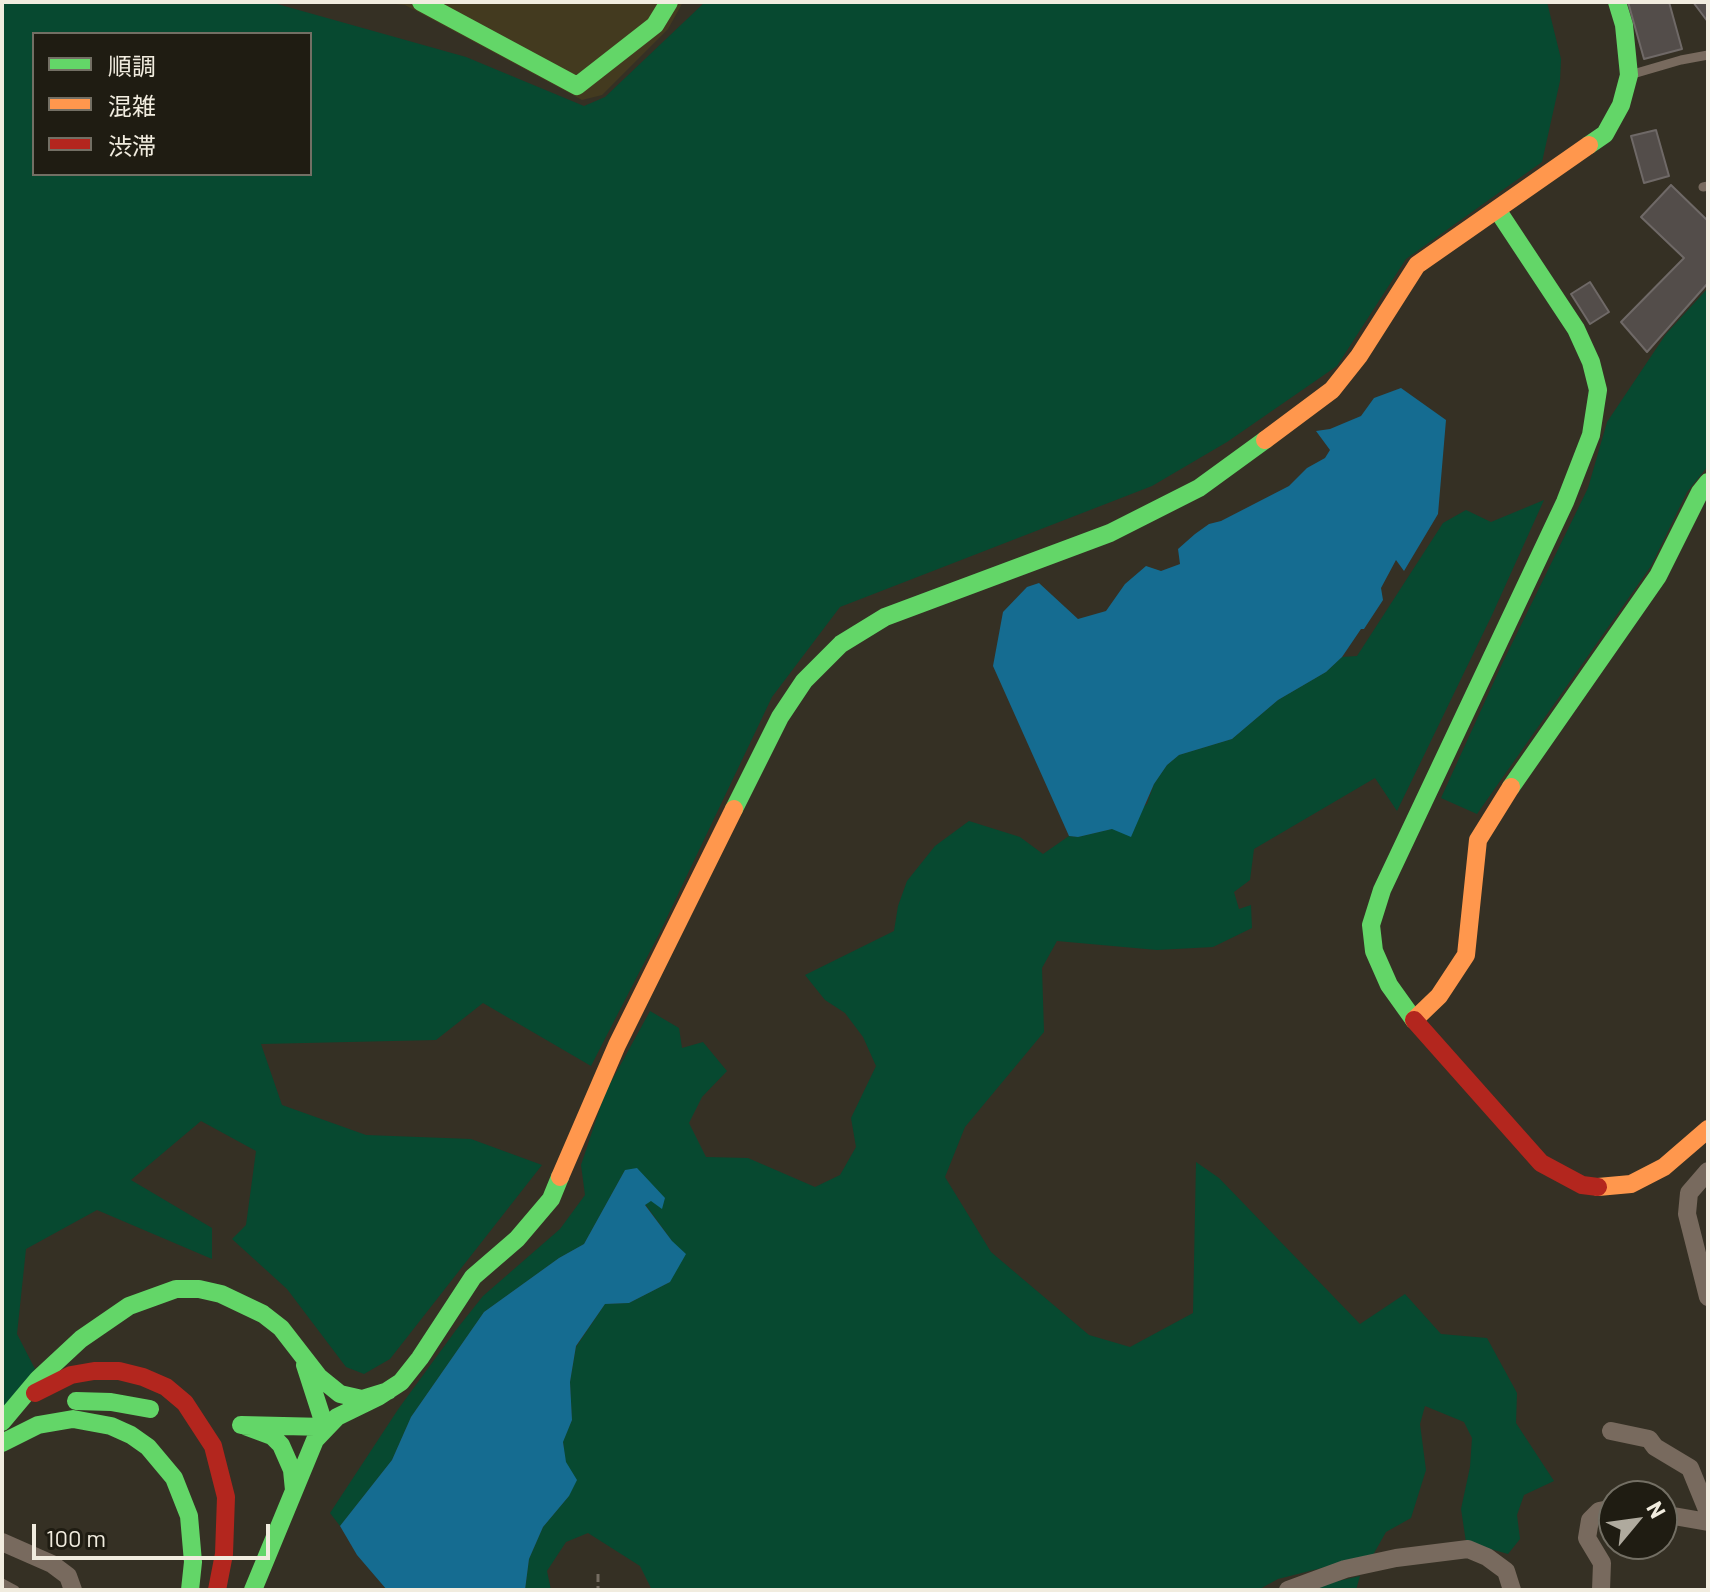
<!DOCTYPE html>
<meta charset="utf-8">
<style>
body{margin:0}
#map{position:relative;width:1710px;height:1592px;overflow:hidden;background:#353024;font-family:Barlow,"Noto Sans JP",sans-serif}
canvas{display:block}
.frame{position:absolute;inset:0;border:4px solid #f1ecdf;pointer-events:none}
.legend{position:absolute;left:32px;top:32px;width:280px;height:144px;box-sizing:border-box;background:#1f1c12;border:2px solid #736f64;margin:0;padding:10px 14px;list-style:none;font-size:24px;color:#f1ecdf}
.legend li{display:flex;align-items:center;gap:16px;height:40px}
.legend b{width:40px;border:2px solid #736f64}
.north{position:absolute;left:1598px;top:1480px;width:80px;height:80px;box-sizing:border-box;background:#1f1c12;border:2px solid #736f64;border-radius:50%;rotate:61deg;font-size:22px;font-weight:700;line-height:32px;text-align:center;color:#f1ecdf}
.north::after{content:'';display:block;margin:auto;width:28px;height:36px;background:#afaa9e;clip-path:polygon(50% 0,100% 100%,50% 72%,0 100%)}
.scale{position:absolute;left:32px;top:1524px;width:238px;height:36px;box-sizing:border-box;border:4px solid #f1ecdf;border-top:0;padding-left:10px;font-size:24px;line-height:28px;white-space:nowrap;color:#f1ecdf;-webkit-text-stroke:6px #1f1c12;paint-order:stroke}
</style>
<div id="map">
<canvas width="1710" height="1592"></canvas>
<div class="frame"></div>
<ul class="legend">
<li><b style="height:10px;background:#63d668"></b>順調</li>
<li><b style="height:10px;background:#ff974d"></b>混雑</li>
<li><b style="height:10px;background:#b3261e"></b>渋滞</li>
</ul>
<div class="north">N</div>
<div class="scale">100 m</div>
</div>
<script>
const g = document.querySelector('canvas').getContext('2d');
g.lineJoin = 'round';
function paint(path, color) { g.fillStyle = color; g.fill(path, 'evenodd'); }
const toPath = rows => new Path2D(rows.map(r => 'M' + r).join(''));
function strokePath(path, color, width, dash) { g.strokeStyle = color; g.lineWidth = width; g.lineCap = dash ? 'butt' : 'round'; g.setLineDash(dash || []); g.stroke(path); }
paint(toPath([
 [375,2,683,2,668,29,602,95,582,100,405,5]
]), '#433a1f');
paint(toPath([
 [2,2,270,2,466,57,584,106,605,97,705,2,1547,2,1561,59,1560,81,1542,162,1406,259,1337,366,1227,442,1152,486,840,607,772,697,660,932,591,1066,483,1003,436,1040,261,1044,282,1105,366,1135,471,1139,542,1165,390,1359,364,1374,346,1367,287,1289,232,1239,246,1225,256,1151,201,1121,131,1180,212,1228,212,1259,97,1210,26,1249,17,1334,35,1369,2,1409],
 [34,34,310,34,310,174,34,174],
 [1708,288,1708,466,1687,492,1651,566,1477,814,1441,798,1502,664,1588,488,1607,422,1666,334],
 [1544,500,1492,615,1397,811,1375,778,1254,849,1250,880,1234,892,1239,909,1251,905,1252,928,1213,947,1157,950,1057,941,1042,968,1044,1032,965,1127,945,1177,991,1252,1089,1335,1130,1347,1193,1313,1196,1162,1219,1178,1360,1324,1405,1294,1441,1334,1487,1338,1517,1393,1516,1423,1554,1481,1524,1495,1517,1515,1520,1539,1508,1554,1466,1542,1461,1509,1470,1467,1472,1438,1464,1422,1425,1406,1420,1424,1426,1470,1411,1518,1386,1532,1373,1555,1278,1579,1258,1590,652,1590,640,1566,588,1533,566,1542,547,1571,551,1590,525,1590,529,1559,543,1527,569,1496,563,1441,572,1420,570,1382,576,1347,605,1304,629,1303,670,1282,672,1241,645,1204,651,1201,625,1170,584,1244,559,1258,484,1312,411,1417,392,1460,340,1526,330,1513,399,1408,456,1330,483,1296,560,1229,585,1195,581,1165,605,1093,650,1011,679,1028,682,1048,703,1042,727,1071,702,1097,689,1123,706,1157,748,1158,815,1187,840,1175,856,1147,851,1118,876,1066,863,1037,845,1013,825,1000,805,975,894,931,898,906,907,881,935,846,969,821,1020,837,1043,854,1069,836,1078,837,1112,829,1147,804,1154,784,1167,765,1179,755,1232,739,1278,700,1326,672,1342,657,1357,656,1443,523,1466,510,1491,522],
 [1360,1576,1356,1590,1303,1590,1308,1588]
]), '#074930');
paint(toPath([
 [1401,388,1446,420,1438,514,1404,571,1396,560,1381,588,1383,600,1364,629,1361,629,1342,657,1326,672,1278,700,1232,739,1179,755,1167,765,1154,784,1131,837,1112,829,1078,837,1069,836,993,666,1003,612,1027,587,1039,583,1078,619,1106,611,1125,584,1146,566,1161,571,1180,564,1178,549,1195,534,1209,524,1221,521,1289,486,1307,468,1325,458,1330,450,1316,431,1330,429,1361,416,1374,398],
 [637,1168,665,1198,662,1209,651,1201,645,1205,672,1241,686,1254,670,1282,629,1303,605,1304,576,1346,570,1382,572,1420,563,1442,566,1462,577,1480,569,1496,543,1527,529,1559,525,1590,387,1590,357,1555,340,1526,392,1460,411,1417,484,1312,559,1258,584,1244,625,1170]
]), '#156c91');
const building = toPath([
 [1628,2,1669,2,1682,49,1644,59,1628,2],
 [1693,2,1708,2,1708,22,1693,2],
 [1656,130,1669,176,1644,183,1631,136,1656,130],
 [1671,185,1708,221,1708,283,1647,352,1621,322,1684,258,1641,217,1671,185],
 [1590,282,1609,312,1590,324,1571,294,1590,282]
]);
paint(building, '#534d4a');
strokePath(building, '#6f6967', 2);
strokePath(toPath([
 [598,1574,598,1590]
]), '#756c61', 3, [8, 4]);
strokePath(toPath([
 [1633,74,1681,60,1708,55],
 [1703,187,1708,186],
 [2,1583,15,1590]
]), '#786a5e', 9);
strokePath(toPath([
 [1708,1171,1689,1193,1687,1214,1708,1297],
 [1611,1431,1649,1439,1655,1447,1690,1468,1708,1512],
 [1662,1514,1708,1522],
 [2,1542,52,1564,68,1576,73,1590],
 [1288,1590,1345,1569,1396,1558,1468,1549,1487,1557,1506,1571,1512,1590],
 [1601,1590,1602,1563,1587,1538,1590,1520,1599,1511,1614,1508]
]), '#786a5e', 18);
strokePath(toPath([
 [421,2,577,86,655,25,669,2],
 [1589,145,1605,134,1621,105,1629,75,1624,25,1617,2],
 [1511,787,1658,576,1700,492,1708,482],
 [734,809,780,717,804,681,841,644,885,617,1110,533,1199,488,1265,440],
 [1414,1020,1389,985,1374,951,1371,925,1382,890,1565,502,1591,435,1598,390,1591,362,1576,329,1498,211],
 [76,1401,111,1402,150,1409],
 [2,1422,38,1379,81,1339,129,1306,176,1289,199,1289,221,1294,263,1314,281,1328,319,1377,340,1394,362,1399,388,1391],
 [241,1425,325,1427,305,1365],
 [245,1426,272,1436,281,1445,292,1470,294,1490],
 [2,1443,38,1425,73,1419,111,1426,131,1435,148,1447,174,1478,189,1516,193,1562,190,1590],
 [253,1590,315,1440,337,1417,378,1397,401,1382,420,1358,473,1277,517,1239,551,1199,560,1177]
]), '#63d668', 18);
strokePath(toPath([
 [1265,440,1332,390,1359,356,1417,265,1589,145],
 [1414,1020,1439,996,1466,955,1478,840,1511,787],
 [560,1177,617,1045,734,809],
 [1598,1187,1631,1184,1664,1167,1708,1129]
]), '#ff974d', 18);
strokePath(toPath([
 [1414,1020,1541,1163,1582,1185,1598,1187],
 [35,1393,71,1375,94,1371,119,1371,143,1377,166,1387,185,1403,213,1446,226,1497,224,1554,217,1590]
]), '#b3261e', 18);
</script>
